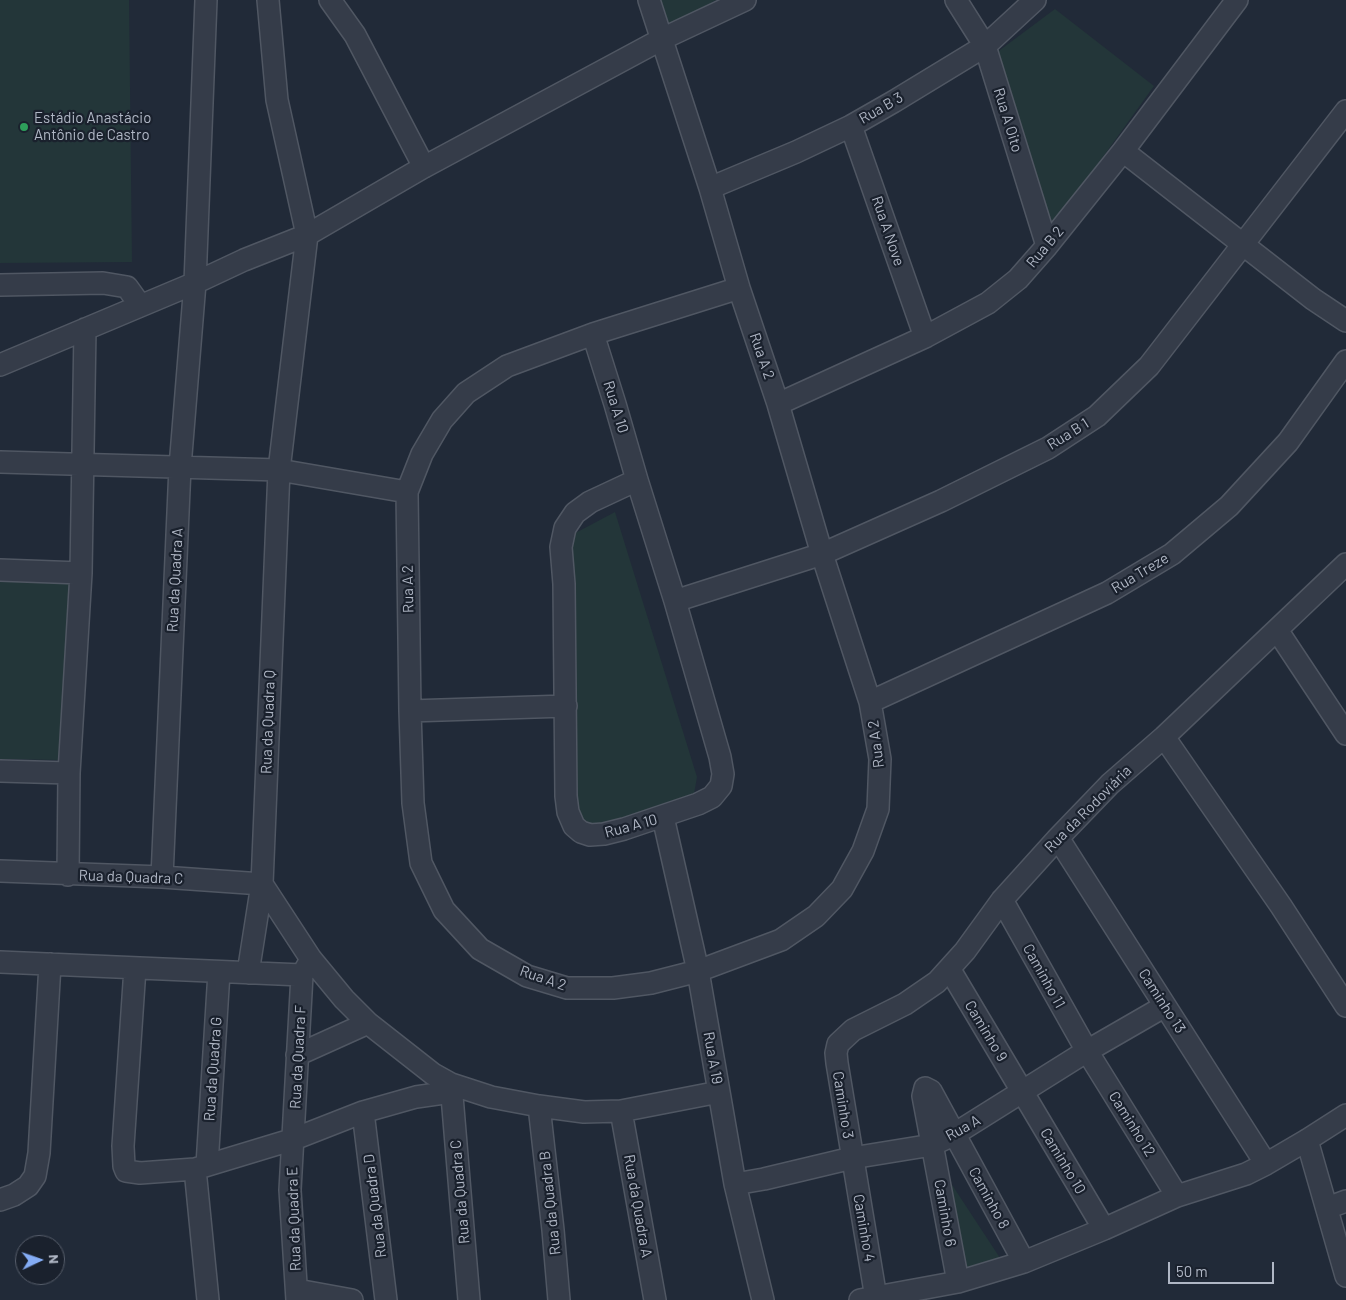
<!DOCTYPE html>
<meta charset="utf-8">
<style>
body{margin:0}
#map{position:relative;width:1346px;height:1300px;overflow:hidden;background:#212a38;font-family:Barlow,sans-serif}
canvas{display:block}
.north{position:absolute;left:15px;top:1235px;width:50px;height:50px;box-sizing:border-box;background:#1a212d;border:1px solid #565d6a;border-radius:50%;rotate:87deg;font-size:14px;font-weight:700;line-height:20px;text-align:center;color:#b0b7c5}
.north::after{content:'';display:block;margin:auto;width:18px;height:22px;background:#84acf5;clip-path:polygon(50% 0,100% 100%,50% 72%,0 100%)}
.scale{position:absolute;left:1168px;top:1262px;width:106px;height:22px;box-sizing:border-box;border:2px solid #b0b7c5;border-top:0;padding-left:6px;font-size:15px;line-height:18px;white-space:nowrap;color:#b0b7c5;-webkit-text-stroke:4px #1a212d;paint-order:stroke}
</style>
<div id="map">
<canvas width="1346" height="1300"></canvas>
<div class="north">N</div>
<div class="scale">50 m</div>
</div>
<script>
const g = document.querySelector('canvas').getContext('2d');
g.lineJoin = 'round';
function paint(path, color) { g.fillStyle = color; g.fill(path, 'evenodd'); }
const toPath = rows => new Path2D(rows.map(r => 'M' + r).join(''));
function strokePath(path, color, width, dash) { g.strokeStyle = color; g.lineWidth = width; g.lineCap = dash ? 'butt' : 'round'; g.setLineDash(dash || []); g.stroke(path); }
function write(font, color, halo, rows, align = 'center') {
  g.font = font + ' Barlow,sans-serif'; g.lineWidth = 4.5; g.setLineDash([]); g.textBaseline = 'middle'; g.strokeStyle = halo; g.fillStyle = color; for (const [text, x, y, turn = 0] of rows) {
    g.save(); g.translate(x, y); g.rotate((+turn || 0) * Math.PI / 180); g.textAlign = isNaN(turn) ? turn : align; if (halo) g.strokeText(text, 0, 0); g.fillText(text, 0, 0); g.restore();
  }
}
paint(toPath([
 [0,0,129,0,132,262,0,263],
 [650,0,716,0,672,26],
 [1055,9,1154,86,1046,236,992,56],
 [615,512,697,777,694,794,578,834,566,538],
 [0,576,70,579,61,760,0,759],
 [939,1165,1002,1261,961,1275]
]), '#233639');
const minor = toPath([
 [330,0,355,35,424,167],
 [649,0,710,188,739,288,778,404,822,554,870,702,880,759,878,809,863,851,842,889,816,916,781,940,698,971,651,983,613,988,567,988,527,976,480,949,444,910,421,863,413,803,410,711,407,492,422,454,442,420,466,393,507,366,593,334,739,288],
 [956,0,985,46,1047,246],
 [851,126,925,337],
 [1123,151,1313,299,1346,321],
 [710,188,796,152,851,126,893,102,985,46,1035,0],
 [0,285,103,283,127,287,140,305],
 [593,334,615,404,637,480,675,601,720,757,723,774,721,786,712,797,698,804,624,829,604,834,590,835,581,832,574,826,568,812,566,796,564,584,561,547,565,528,575,513,590,502,637,480],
 [0,365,195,283,244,260,307,235,277,100,268,0],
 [778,404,925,337,988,303,1018,279,1047,246,1123,151,1237,0],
 [0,462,279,470,407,492],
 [0,570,81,573],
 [675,601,822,554,941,501,1048,448,1097,416,1149,366,1346,111],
 [1277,630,1346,734],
 [870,702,1107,593,1172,554,1229,506,1288,442,1346,361],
 [410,711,566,706],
 [1164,737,1281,906,1346,1006],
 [0,771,69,773],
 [663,817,698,971,735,1184,763,1300],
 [1058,838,1266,1164],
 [0,871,162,877,262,884,311,959,344,999,368,1023,433,1074,451,1084,491,1097,539,1106,584,1112,621,1111,719,1092],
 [68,875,69,773,81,573,85,329],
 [162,877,180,467,195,283,206,0],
 [1002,900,1087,1051,1177,1196],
 [0,962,302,975,309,963],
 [135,968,123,1146,124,1166,126,1171,140,1173,195,1169,294,1139,363,1112,416,1097,451,1092],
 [950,970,1104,1229],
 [248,973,262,884,279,470,307,235,424,167,662,39,745,0],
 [297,1055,368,1023],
 [451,1084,469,1300],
 [539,1106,553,1230,559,1300],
 [621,1111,655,1300],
 [363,1112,386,1300],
 [1307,1140,1346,1276],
 [207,1165,219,972],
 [195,1169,208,1300],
 [735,1184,764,1179,852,1158,932,1145,953,1135,1087,1051,1165,1006],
 [0,1200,14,1195,28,1186,35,1176,39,1153,50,964],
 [1327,1208,1346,1201],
 [958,1282,923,1096,925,1088,931,1091,1024,1262],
 [297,1290,352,1300],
 [876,1298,837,1063,836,1053,838,1044,853,1030,905,1004,937,982,965,951,1002,900,1058,838,1110,784,1164,737,1346,564],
 [297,1300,290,1190,302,975],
 [860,1300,958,1282,1024,1262,1104,1229,1177,1196,1246,1174,1266,1164,1307,1140,1346,1115]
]);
strokePath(minor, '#505763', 24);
strokePath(minor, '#353c49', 21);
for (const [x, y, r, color] of [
 [24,127,5,"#2e9e5b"]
]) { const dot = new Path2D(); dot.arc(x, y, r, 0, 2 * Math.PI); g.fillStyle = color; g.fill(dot); strokePath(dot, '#1a212d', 2); }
write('15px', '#b0b7c5', '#1a212d', [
 ["Rua B 3",881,108,-30],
 ["Rua A Oito",1008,120,73],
 ["Rua A Nove",888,231,71],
 ["Rua B 2",1045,247,-50],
 ["Rua A 2",762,356,71],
 ["Rua A 10",616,407,73],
 ["Rua B 1",1068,434,-32],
 ["Rua Treze",1140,573,-31],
 ["Rua da Quadra A",175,580,-87],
 ["Rua A 2",408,589,-91],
 ["Rua da Quadra Q",268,722,-88],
 ["Rua A 2",876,744,-97],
 ["Rua da Rodoviária",1088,809,-45],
 ["Rua A 10",631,826,-15],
 ["Rua da Quadra C",131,877,2],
 ["Caminho 11",1044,976,61],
 ["Rua A 2",543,978,19],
 ["Caminho 13",1162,1001,57],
 ["Caminho 9",986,1031,59],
 ["Rua da Quadra F",298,1057,-87],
 ["Rua A 19",713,1058,80],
 ["Rua da Quadra G",213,1069,-86],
 ["Caminho 3",843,1105,81],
 ["Caminho 12",1132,1124,58],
 ["Rua A",963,1128,-29],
 ["Caminho 10",1063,1161,59],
 ["Rua da Quadra C",460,1192,-95],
 ["Caminho 8",989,1198,61],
 ["Rua da Quadra B",550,1203,-96],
 ["Rua da Quadra D",375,1206,-97],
 ["Rua da Quadra A",638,1206,80],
 ["Caminho 6",945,1213,80],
 ["Rua da Quadra E",294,1219,-92],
 ["Caminho 4",864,1228,80]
]);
write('15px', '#b0b7c5', '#1a212d', [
 ["Estádio Anastácio",34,118],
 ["Antônio de Castro",34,135]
], 'left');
</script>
